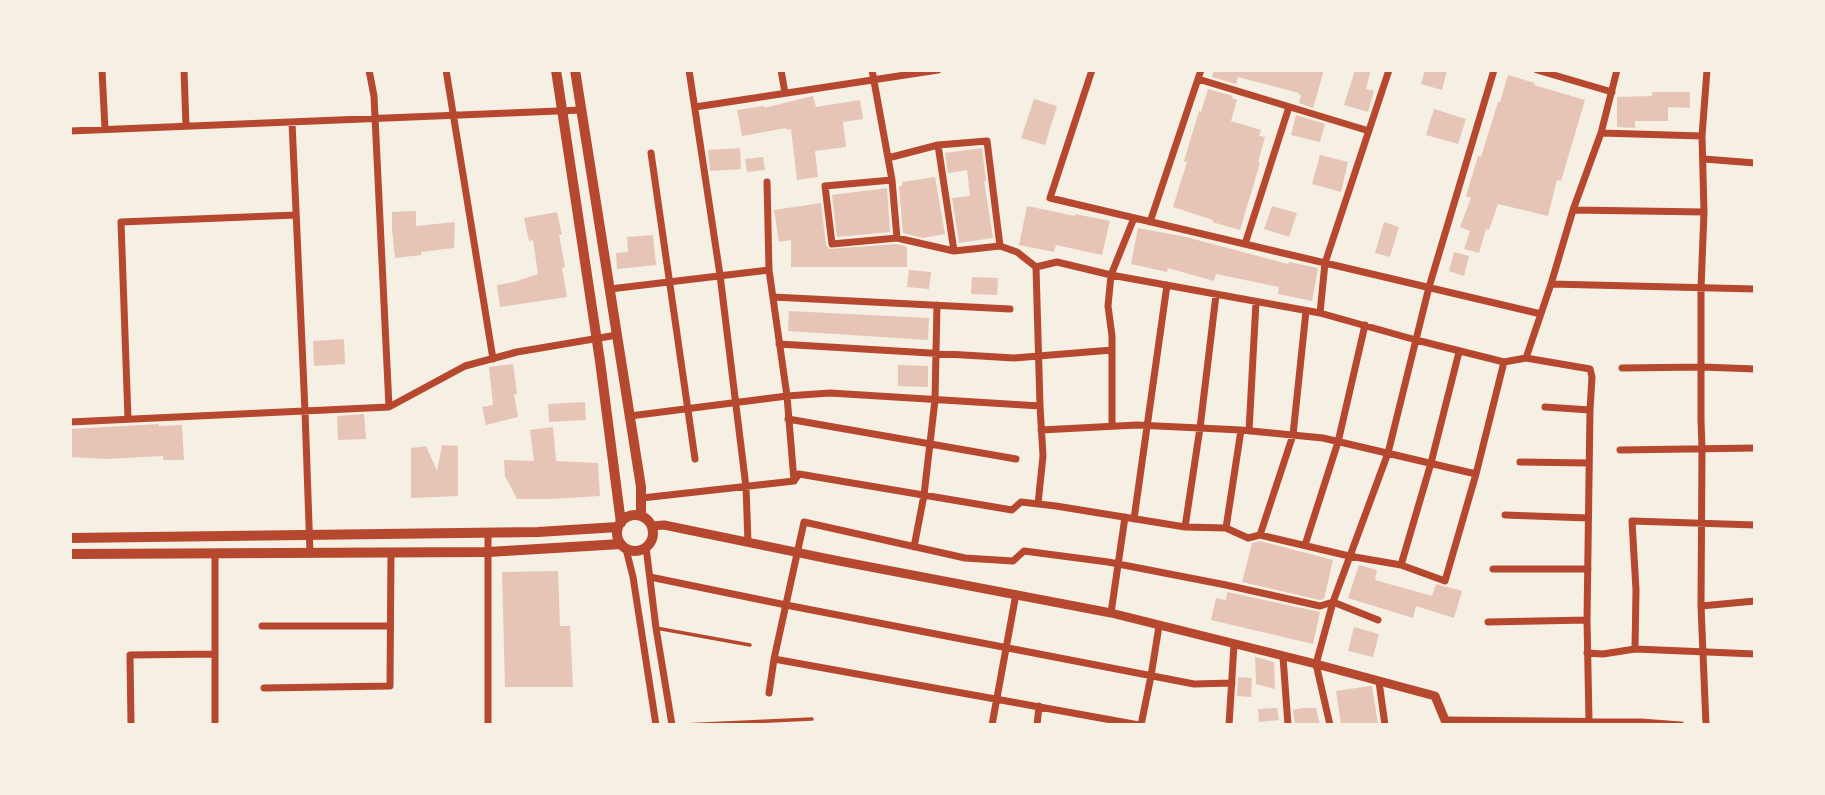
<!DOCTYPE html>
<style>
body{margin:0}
#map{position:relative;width:1825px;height:795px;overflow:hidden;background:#f6efe4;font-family:Barlow,sans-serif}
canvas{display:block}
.frame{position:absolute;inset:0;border:72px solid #f6efe4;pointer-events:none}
</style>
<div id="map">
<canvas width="1825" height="795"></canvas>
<div class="frame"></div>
</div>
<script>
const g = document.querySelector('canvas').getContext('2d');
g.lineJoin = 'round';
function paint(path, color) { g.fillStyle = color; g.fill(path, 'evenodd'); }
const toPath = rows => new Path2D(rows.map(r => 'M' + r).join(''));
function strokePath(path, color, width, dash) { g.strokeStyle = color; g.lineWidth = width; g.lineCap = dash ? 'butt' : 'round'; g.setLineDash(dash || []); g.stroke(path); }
paint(toPath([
 [1214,70,1324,70,1313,108,1299,103,1301,95,1299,95,1299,93,1238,77,1236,84,1212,77],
 [1355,70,1371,70,1366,89,1374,91,1368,112,1344,105],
 [1425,70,1447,70,1442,90,1421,84],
 [1508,75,1535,83,1534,85,1585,100,1561,181,1557,180,1548,216,1498,204,1489,230,1486,229,1479,253,1464,249,1470,231,1460,227,1471,198,1466,196,1478,156,1481,157,1498,102,1500,102],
 [1208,89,1233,96,1232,98,1237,100,1231,121,1261,130,1259,136,1265,137,1258,162,1260,163,1240,230,1212,222,1213,220,1173,207,1187,162,1184,161,1199,111,1201,112],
 [1652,92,1690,92,1690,108,1668,107,1668,121,1635,121,1635,128,1617,127,1617,97,1652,96],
 [813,96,816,107,860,100,863,119,843,122,846,147,815,151,818,177,797,180,791,129,787,130,786,128,742,136,737,110,764,106,764,108],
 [1034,99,1057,106,1045,145,1021,138],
 [1434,109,1466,119,1458,144,1426,135],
 [1296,115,1325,124,1320,142,1291,135],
 [740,148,741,169,710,171,708,150],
 [982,148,986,181,984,181,993,238,959,243,952,198,970,196,967,170,948,173,945,153],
 [1320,155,1348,162,1341,192,1312,184],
 [763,157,765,170,747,172,745,159],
 [935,177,945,234,923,238,903,233,899,186,902,186,902,182],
 [887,188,890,232,837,237,832,195],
 [821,203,826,245,829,249,897,244,907,247,907,267,791,267,791,240,779,242,774,210],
 [1027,206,1075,216,1075,214,1110,221,1102,255,1056,245,1054,252,1019,245],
 [1272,206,1297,213,1289,237,1264,229],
 [416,211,416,226,455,222,454,248,421,252,421,255,395,258,392,230,392,212],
 [557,212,562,235,559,235,565,267,562,268,567,297,500,307,497,285,514,282,538,274,533,240,529,241,524,218],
 [1384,222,1399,227,1390,257,1375,253],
 [1138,228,1186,237,1288,264,1289,262,1318,268,1312,301,1278,294,1279,287,1216,274,1214,281,1168,268,1167,272,1131,264],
 [653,235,656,265,617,269,616,253,628,252,627,237],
 [1454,252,1469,256,1464,276,1449,271],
 [909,270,931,272,929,289,907,287],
 [972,277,998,278,997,295,971,294],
 [789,311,929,318,928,340,788,331],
 [344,339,345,364,314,366,313,341],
 [513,364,517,394,514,394,518,417,486,425,482,407,493,405,489,367],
 [898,365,928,366,928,387,898,386],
 [585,402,586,420,549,422,548,404],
 [364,414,366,439,338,440,337,416],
 [159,424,159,426,182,425,184,460,163,460,163,456,106,459,70,457,70,429],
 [553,427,556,461,598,463,600,496,552,499,517,499,505,476,504,460,534,461,530,430],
 [442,445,458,446,458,496,411,498,411,448,426,446,437,471],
 [1260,541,1333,560,1324,599,1320,600,1242,582,1252,543],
 [1359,565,1377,570,1375,580,1432,596,1436,584,1462,591,1454,618,1416,606,1413,618,1348,598],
 [558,571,560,626,570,626,573,687,505,687,502,572],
 [1227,592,1320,612,1313,644,1211,620,1216,598,1226,600],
 [1354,627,1379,634,1373,657,1348,651],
 [1255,657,1274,662,1275,689,1256,684],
 [1238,677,1252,678,1251,697,1237,696],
 [1370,686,1372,686,1378,725,1341,725,1336,691],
 [1277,708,1279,720,1259,722,1258,709],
 [1302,708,1316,708,1320,725,1295,725,1293,710]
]), '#e6c5b7');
strokePath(toPath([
 [656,628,750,645],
 [683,725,812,719]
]), '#b5482f', 3.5);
strokePath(toPath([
 [102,70,105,129],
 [184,70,186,126],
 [369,70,374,96,389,407],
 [446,70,493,359],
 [689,70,720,275,746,487,748,542],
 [781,70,785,93],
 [872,70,892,180,897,238],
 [1092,70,1050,198,1541,314],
 [1537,70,1612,92],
 [1198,79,1369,131],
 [695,107,938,70],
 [292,122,305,411,310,553],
 [70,131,582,110],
 [1601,133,1702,136],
 [938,145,954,251],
 [651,153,695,459],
 [888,158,938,145,987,141,1000,246],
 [1704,159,1755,163],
 [892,180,825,186,832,244,897,238,954,251,1000,246,1017,252,1036,267],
 [767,182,769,270,787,396,794,481],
 [1573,210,1704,212],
 [1150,222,1201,70],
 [1245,244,1289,107],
 [1551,284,1755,289],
 [610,289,769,270],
 [773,297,1010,309],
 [1320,313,1416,340,1504,362,1526,358,1590,369,1592,377,1590,410,1587,620,1589,721],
 [779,344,1014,358,1112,350],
 [1526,358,1551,284,1573,210,1601,133,1617,70],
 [1622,368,1702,367,1755,369],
 [1545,407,1590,410],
 [630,416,787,396,830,393,1040,406],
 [128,419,121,222,296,215],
 [788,419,1016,459],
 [70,422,389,407,465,366,517,352,617,335],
 [1112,426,1112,336,1108,306,1111,275,1134,218],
 [1041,430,1137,425,1241,430,1323,438,1476,474],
 [1249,431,1256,302],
 [1620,450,1755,448],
 [1520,462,1589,463],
 [642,498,794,481,799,474,1012,510,1021,502,1056,506,1185,527,1226,528,1248,538,1260,535,1349,556,1401,565,1445,581,1476,474,1504,362],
 [1038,504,1043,456,1040,406,1036,267,1057,262,1111,275,1320,313,1325,263,1389,70],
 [1505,515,1588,518],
 [1134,519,1167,285],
 [1185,527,1200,428,1216,295],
 [1226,528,1241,430],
 [1260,535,1293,435,1306,311],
 [1305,545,1338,442,1365,325],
 [646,547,656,628,672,725],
 [914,547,924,495,935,400,937,305],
 [626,549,633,577,656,725],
 [1401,565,1431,463,1459,352],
 [1493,569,1588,569],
 [650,577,786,605,1194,684,1232,683],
 [1701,606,1755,601],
 [1111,613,1125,517],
 [1488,622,1587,620],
 [262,626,390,626],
 [1635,649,1636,590,1632,521,1755,525],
 [1587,653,1603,654,1635,649,1755,654],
 [1283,657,1288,725],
 [774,659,804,522,965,558,1013,561,1024,551,1108,562,1226,585,1320,606,1333,602,1378,620],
 [1379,682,1385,725],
 [264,688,390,686,391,552],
 [769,693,774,659,1139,725],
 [1446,720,1641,722,1681,725],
 [131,725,130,655,215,654],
 [215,725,215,553],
 [488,725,488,533],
 [992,725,1016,594],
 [1037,725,1039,706],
 [1141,725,1151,676,1159,626],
 [1229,725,1234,645],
 [1330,725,1316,664,1333,602,1388,453,1429,287,1494,70],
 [1706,725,1701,606,1702,448,1701,420,1701,288,1704,212,1702,136,1707,70]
]), '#b5482f', 7);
strokePath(toPath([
 [652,526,664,525,834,560,1111,613,1316,664,1435,696,1447,725]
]), '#b5482f', 9);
strokePath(toPath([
 [556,70,600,361,621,523],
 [575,70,641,487,641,516],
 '617 533a18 18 0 1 1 36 0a18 18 0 1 1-36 0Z',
 [70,538,538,532,618,527],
 [70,554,488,552,621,544]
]), '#b5482f', 10);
</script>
